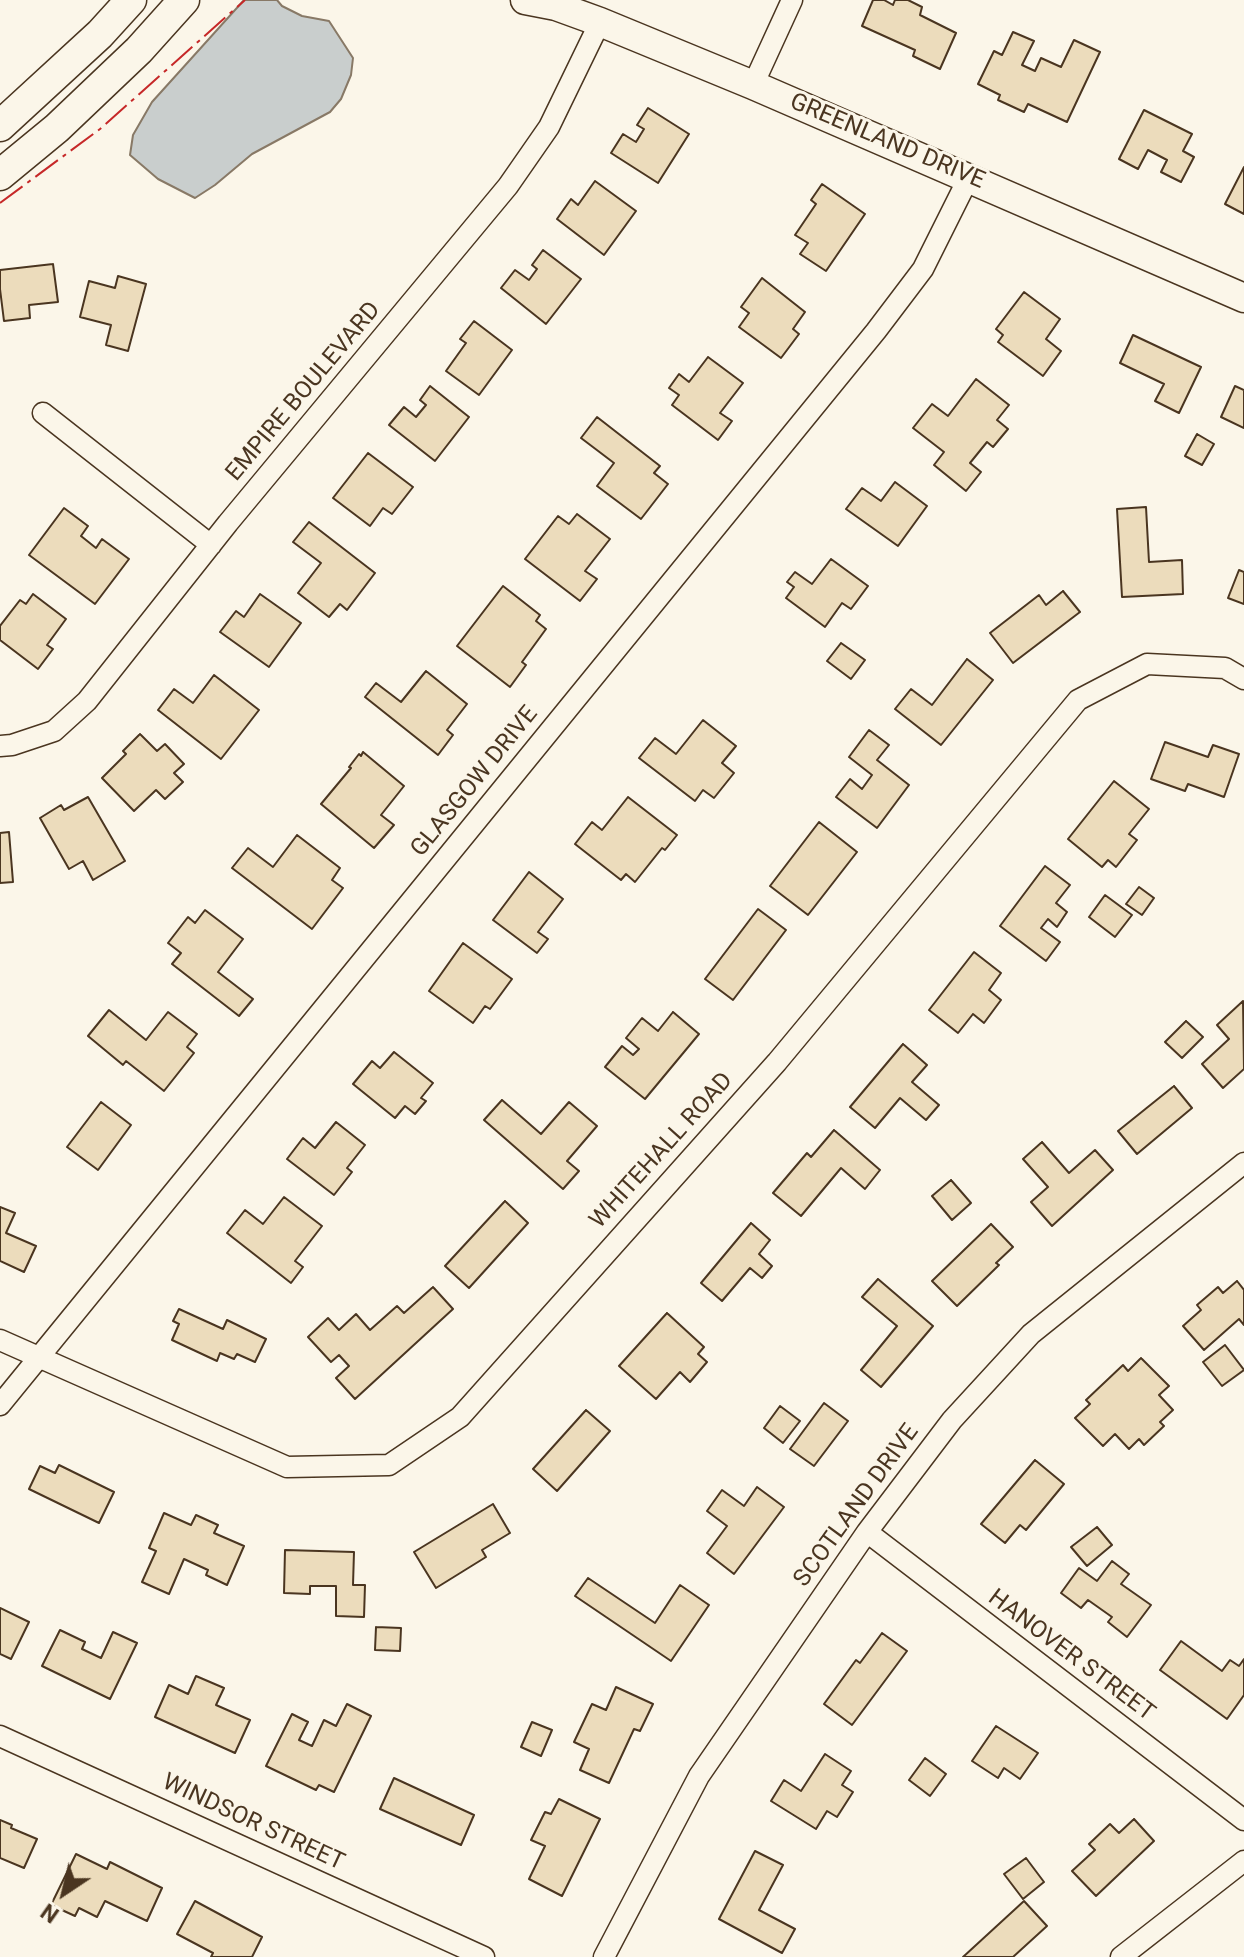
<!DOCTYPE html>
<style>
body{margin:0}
#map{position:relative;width:1244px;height:1957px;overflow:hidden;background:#fbf6e9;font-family:Roboto,sans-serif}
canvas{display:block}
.north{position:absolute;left:24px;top:1853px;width:80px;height:80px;-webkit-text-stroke:6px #fbf6e9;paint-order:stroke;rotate:215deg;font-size:22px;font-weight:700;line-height:32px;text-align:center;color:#4a3520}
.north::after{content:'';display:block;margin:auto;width:28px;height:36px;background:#4a3520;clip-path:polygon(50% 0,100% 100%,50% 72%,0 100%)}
</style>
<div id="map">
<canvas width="1244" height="1957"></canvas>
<div class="north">N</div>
</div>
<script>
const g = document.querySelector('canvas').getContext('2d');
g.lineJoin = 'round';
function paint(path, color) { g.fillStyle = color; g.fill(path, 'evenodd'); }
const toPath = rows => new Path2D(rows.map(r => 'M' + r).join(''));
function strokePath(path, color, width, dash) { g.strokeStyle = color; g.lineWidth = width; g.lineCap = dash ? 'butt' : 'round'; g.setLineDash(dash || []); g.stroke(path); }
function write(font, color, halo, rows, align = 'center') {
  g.font = font + ' Roboto,sans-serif'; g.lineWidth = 6; g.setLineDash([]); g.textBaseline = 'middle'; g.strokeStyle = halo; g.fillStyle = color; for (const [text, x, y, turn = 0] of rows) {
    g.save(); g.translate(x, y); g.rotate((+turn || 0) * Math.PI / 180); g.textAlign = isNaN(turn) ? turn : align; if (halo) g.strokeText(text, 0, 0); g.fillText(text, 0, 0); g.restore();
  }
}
const water = toPath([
 [244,0,277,0,282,6,302,16,329,21,353,58,351,75,341,99,330,112,252,154,215,185,195,198,158,179,130,155,133,135,152,102,244,0]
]);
paint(water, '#c9cecd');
strokePath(water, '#887966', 2);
const building = toPath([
 [873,0,884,0,893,5,895,0,908,0,922,7,920,15,956,33,940,69,913,56,915,50,862,26,873,0],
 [1013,32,1034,41,1022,65,1035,71,1041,58,1061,67,1074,40,1100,52,1067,122,1028,104,1024,112,998,100,1000,95,978,84,994,51,1002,55,1013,32],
 [648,108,689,134,658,183,611,153,623,134,636,142,644,129,637,125,648,108],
 [1144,110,1192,134,1183,151,1194,157,1181,182,1161,172,1167,160,1148,150,1138,169,1119,159,1144,110],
 [1244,167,1244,214,1225,204,1244,167],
 [595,181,636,211,604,255,557,219,571,199,578,205,595,181],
 [822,184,865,214,826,271,800,254,808,243,795,235,816,204,811,200,822,184],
 [543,250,581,279,546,324,501,288,515,270,529,280,537,269,532,265,543,250],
 [53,264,58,302,29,305,30,318,4,321,0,289,0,270,53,264],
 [118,276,146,284,128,351,106,345,111,325,80,317,89,281,115,288,118,276],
 [762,278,805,312,793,329,799,334,781,358,739,327,749,313,741,307,762,278],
 [1024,292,1060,319,1046,339,1061,351,1043,376,998,342,1003,335,996,329,1024,292],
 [474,321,512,350,479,395,446,371,466,343,460,339,474,321],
 [1133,335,1201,367,1179,413,1155,401,1164,384,1120,363,1133,335],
 [708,357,743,383,720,413,732,421,718,440,672,405,679,395,669,388,679,374,689,382,708,357],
 [976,379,1009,405,997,420,1008,429,993,447,987,442,970,463,981,472,966,491,934,465,944,452,913,428,932,404,948,416,976,379],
 [430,386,469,417,435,461,389,425,404,407,416,417,426,405,420,400,430,386],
 [1235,386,1244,390,1244,428,1221,417,1235,386],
 [597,417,660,466,654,473,668,484,641,519,597,486,614,463,581,438,597,417],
 [1197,434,1214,444,1202,465,1185,456,1197,434],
 [368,453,413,487,392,514,383,508,370,526,333,498,368,453],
 [895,482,927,506,898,546,846,509,862,488,881,501,895,482],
 [1146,507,1149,562,1182,560,1183,594,1122,597,1117,509,1146,507],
 [64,508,88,526,81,536,96,548,102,539,129,559,95,604,29,555,64,508],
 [577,514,610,539,585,571,597,579,580,601,525,559,558,516,569,524,577,514],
 [309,522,375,573,347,610,340,604,329,617,298,593,321,563,293,542,309,522],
 [831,559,868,586,851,609,842,603,825,627,786,598,794,587,787,582,795,572,812,584,831,559],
 [1239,570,1244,572,1244,604,1228,598,1239,570],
 [503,586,540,615,536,621,546,629,522,662,526,665,510,687,457,646,503,586],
 [1063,591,1080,612,1013,663,990,633,1039,595,1046,605,1063,591],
 [33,594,66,619,47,645,53,649,38,669,0,640,0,626,20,600,26,604,33,594],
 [260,594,301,623,269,667,220,632,236,611,244,617,260,594],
 [841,643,865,660,851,679,827,661,841,643],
 [967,659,993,680,941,745,895,709,911,689,932,705,967,659],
 [426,671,467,704,447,730,453,735,438,755,365,697,376,683,401,702,426,671],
 [214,675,259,710,221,759,158,710,174,689,193,703,214,675],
 [703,720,736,746,722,763,734,773,714,798,703,790,695,801,639,758,655,738,676,754,703,720],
 [869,730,889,745,877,760,909,785,877,828,836,797,850,779,862,789,872,775,849,757,869,730],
 [140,734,157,751,165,744,184,764,174,773,183,782,165,799,156,790,134,811,102,778,126,754,123,751,140,734],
 [1165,742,1208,757,1213,745,1239,754,1224,797,1188,784,1185,791,1151,779,1165,742],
 [363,752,404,786,381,815,394,825,374,848,321,804,351,768,349,767,359,754,361,756,363,752],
 [1114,781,1149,809,1129,834,1137,840,1116,867,1108,860,1102,867,1068,839,1114,781],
 [88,797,125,861,93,880,83,861,69,869,40,818,61,805,64,810,88,797],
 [628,797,677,835,665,850,662,848,635,882,626,874,621,880,575,844,592,822,602,830,628,797],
 [819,822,857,852,808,915,770,886,819,822],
 [9,832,13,882,0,883,0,833,9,832],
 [297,835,340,868,332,880,343,888,312,929,232,868,248,848,273,867,297,835],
 [1045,866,1070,885,1056,903,1067,912,1057,927,1048,919,1041,928,1060,942,1046,961,1000,926,1045,866],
 [529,872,563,899,538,932,548,939,537,953,493,920,529,872],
 [1139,887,1154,898,1142,915,1126,904,1139,887],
 [1105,895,1132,915,1115,937,1089,917,1105,895],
 [758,909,786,930,733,1000,705,979,758,909],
 [205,910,243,939,218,972,253,999,239,1016,172,964,181,953,168,943,188,917,195,923,205,910],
 [463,943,512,979,490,1009,485,1006,473,1023,429,991,463,943],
 [974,952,1001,973,989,990,1001,1000,984,1023,973,1014,958,1033,929,1010,974,952],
 [1243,1001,1244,1069,1223,1088,1202,1064,1229,1039,1217,1025,1243,1001],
 [109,1010,146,1040,168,1012,197,1034,187,1047,194,1053,164,1091,126,1061,123,1065,88,1036,109,1010],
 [673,1012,699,1034,645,1099,605,1067,622,1046,633,1055,639,1049,626,1038,642,1018,658,1031,673,1012],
 [1186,1021,1203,1037,1182,1058,1165,1042,1186,1021],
 [903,1044,927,1065,912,1082,939,1105,926,1120,900,1098,875,1128,850,1107,903,1044],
 [394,1052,433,1083,421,1098,426,1101,415,1114,405,1106,395,1118,353,1084,372,1061,380,1068,394,1052],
 [1174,1086,1192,1108,1137,1154,1118,1131,1174,1086],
 [502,1100,541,1134,569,1102,597,1126,567,1161,579,1171,563,1189,484,1120,502,1100],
 [101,1102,131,1125,98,1170,67,1147,101,1102],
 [336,1122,365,1145,347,1168,352,1172,334,1195,287,1159,303,1138,315,1148,336,1122],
 [834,1130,880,1170,865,1189,841,1168,801,1216,773,1193,807,1153,811,1157,834,1130],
 [1042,1142,1069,1173,1095,1150,1113,1170,1052,1226,1031,1202,1048,1187,1023,1159,1042,1142],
 [951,1180,971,1203,952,1220,932,1196,951,1180],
 [284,1197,322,1226,295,1261,303,1267,291,1283,227,1233,245,1210,263,1224,284,1197],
 [505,1201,528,1223,469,1288,445,1266,505,1201],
 [0,1207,15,1213,6,1233,36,1246,24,1272,0,1261,0,1207],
 [751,1223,770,1240,759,1254,772,1266,762,1278,750,1268,722,1301,701,1283,751,1223],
 [991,1224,1013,1247,996,1263,999,1265,957,1306,932,1281,991,1224],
 [878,1279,933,1326,881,1387,861,1370,897,1326,862,1297,878,1279],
 [1237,1281,1244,1290,1244,1325,1239,1319,1204,1350,1183,1326,1201,1310,1197,1305,1218,1287,1223,1293,1237,1281],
 [433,1287,453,1309,355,1399,336,1378,349,1366,339,1355,331,1362,308,1337,328,1318,339,1330,356,1314,370,1330,397,1306,404,1313,433,1287],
 [179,1309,223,1329,227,1320,266,1339,255,1362,237,1354,234,1359,220,1353,217,1361,172,1340,179,1324,173,1321,179,1309],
 [667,1313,704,1347,698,1354,707,1362,690,1382,680,1372,656,1399,619,1366,667,1313],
 [1225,1345,1244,1370,1222,1386,1203,1362,1225,1345],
 [1141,1358,1169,1386,1159,1395,1173,1410,1160,1422,1164,1426,1144,1445,1139,1439,1129,1449,1115,1434,1103,1446,1075,1418,1090,1404,1086,1400,1123,1365,1128,1371,1141,1358],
 [824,1403,848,1421,814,1466,790,1449,824,1403],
 [780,1406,800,1421,783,1443,764,1428,780,1406],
 [586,1410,610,1431,557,1491,533,1469,586,1410],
 [1035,1460,1064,1484,1026,1530,1020,1525,1005,1543,981,1524,1035,1460],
 [59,1465,114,1492,99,1523,29,1489,40,1466,55,1473,59,1465],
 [757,1487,784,1507,734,1574,707,1553,727,1526,707,1511,722,1490,744,1506,757,1487],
 [493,1504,510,1533,482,1550,486,1557,436,1588,414,1552,493,1504],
 [164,1513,191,1525,196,1515,218,1525,214,1533,244,1546,227,1585,206,1575,208,1570,184,1559,169,1594,142,1582,156,1551,149,1548,164,1513],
 [1097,1527,1112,1545,1087,1566,1071,1547,1097,1527],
 [285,1550,354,1552,353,1585,365,1585,364,1617,336,1616,336,1586,310,1586,310,1594,284,1593,285,1550],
 [1112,1561,1129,1574,1121,1584,1151,1605,1127,1637,1108,1622,1112,1617,1088,1600,1081,1608,1061,1593,1079,1568,1097,1581,1112,1561],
 [588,1578,655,1623,680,1585,709,1605,671,1661,575,1596,588,1578],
 [0,1608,29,1622,11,1659,0,1654,0,1608],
 [376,1627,401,1628,400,1651,375,1650,376,1627],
 [60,1630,85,1642,82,1649,101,1658,113,1632,137,1643,110,1699,42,1666,60,1630],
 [882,1633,907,1651,852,1725,824,1704,856,1660,860,1663,882,1633],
 [1181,1641,1222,1671,1230,1660,1239,1666,1244,1659,1244,1695,1227,1719,1160,1670,1181,1641],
 [196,1676,224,1688,216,1705,250,1720,235,1753,155,1717,169,1685,188,1694,196,1676],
 [616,1687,653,1704,640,1731,634,1729,609,1783,580,1770,589,1749,574,1742,592,1704,606,1710,616,1687],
 [347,1704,371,1716,334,1792,319,1785,316,1790,266,1766,292,1714,308,1722,299,1740,312,1746,324,1720,336,1726,347,1704],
 [532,1722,552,1730,541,1756,521,1747,532,1722],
 [996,1726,1038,1753,1020,1779,1004,1768,998,1778,972,1761,996,1726],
 [825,1754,851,1771,842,1785,853,1792,837,1817,827,1811,816,1829,771,1801,784,1780,801,1791,825,1754],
 [925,1758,946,1774,930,1796,909,1780,925,1758],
 [394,1778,474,1815,461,1845,380,1809,394,1778],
 [559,1799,600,1819,562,1896,529,1879,545,1846,531,1840,545,1812,551,1814,559,1799],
 [1134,1819,1154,1841,1096,1896,1072,1871,1095,1850,1089,1844,1110,1824,1119,1833,1134,1819],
 [0,1820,12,1825,11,1828,37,1839,24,1868,0,1858,0,1820],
 [755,1851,783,1865,759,1910,795,1929,782,1953,719,1919,755,1851],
 [76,1854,107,1869,110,1862,162,1888,147,1921,105,1901,97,1917,79,1908,75,1916,51,1905,76,1854],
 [1026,1858,1044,1882,1023,1899,1004,1874,1026,1858],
 [195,1901,262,1937,252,1957,211,1957,213,1953,177,1934,195,1901],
 [1024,1901,1047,1926,1013,1957,963,1957,1024,1901]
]);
paint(building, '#ecdcbc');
strokePath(building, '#4a3520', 2);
const street = toPath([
 [753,85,792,0],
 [43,413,211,545],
 [0,746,12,745,54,731,87,701,228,523,508,186,549,127,600,22],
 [0,1340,287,1467,389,1465,460,1417,777,1062,1078,700,1147,664,1225,668,1244,679],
 [0,1405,876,331,923,269,969,177],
 [867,1532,1244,1820],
 [0,1736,484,1957],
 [604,1957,699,1776,867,1532,952,1420,1031,1334,1244,1163],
 [1121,1957,1244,1861]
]);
const secondary = toPath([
 [525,0,556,6,600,22,753,85,1244,298]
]);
const primary = toPath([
 [0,126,100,34,131,0],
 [0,175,57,128,139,50,184,0]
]);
strokePath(street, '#4a3520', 23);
strokePath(secondary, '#4a3520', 31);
strokePath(primary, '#4a3520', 33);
strokePath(street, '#fbf6e9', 20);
strokePath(secondary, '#fbf6e9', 28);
strokePath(primary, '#fbf6e9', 30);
strokePath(toPath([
 [0,203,100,129,245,0]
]), '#c62828', 2, [28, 6, 4, 6]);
write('24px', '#4a3520', '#fbf6e9', [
 ["GREENLAND DRIVE",887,142,23],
 ["EMPIRE BOULEVARD",304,392,-50],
 ["GLASGOW DRIVE",475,782,-51],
 ["WHITEHALL ROAD",662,1151,-48],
 ["SCOTLAND DRIVE",857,1506,-54],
 ["HANOVER STREET",1071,1656,37],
 ["WINDSOR STREET",253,1823,25]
]);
</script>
